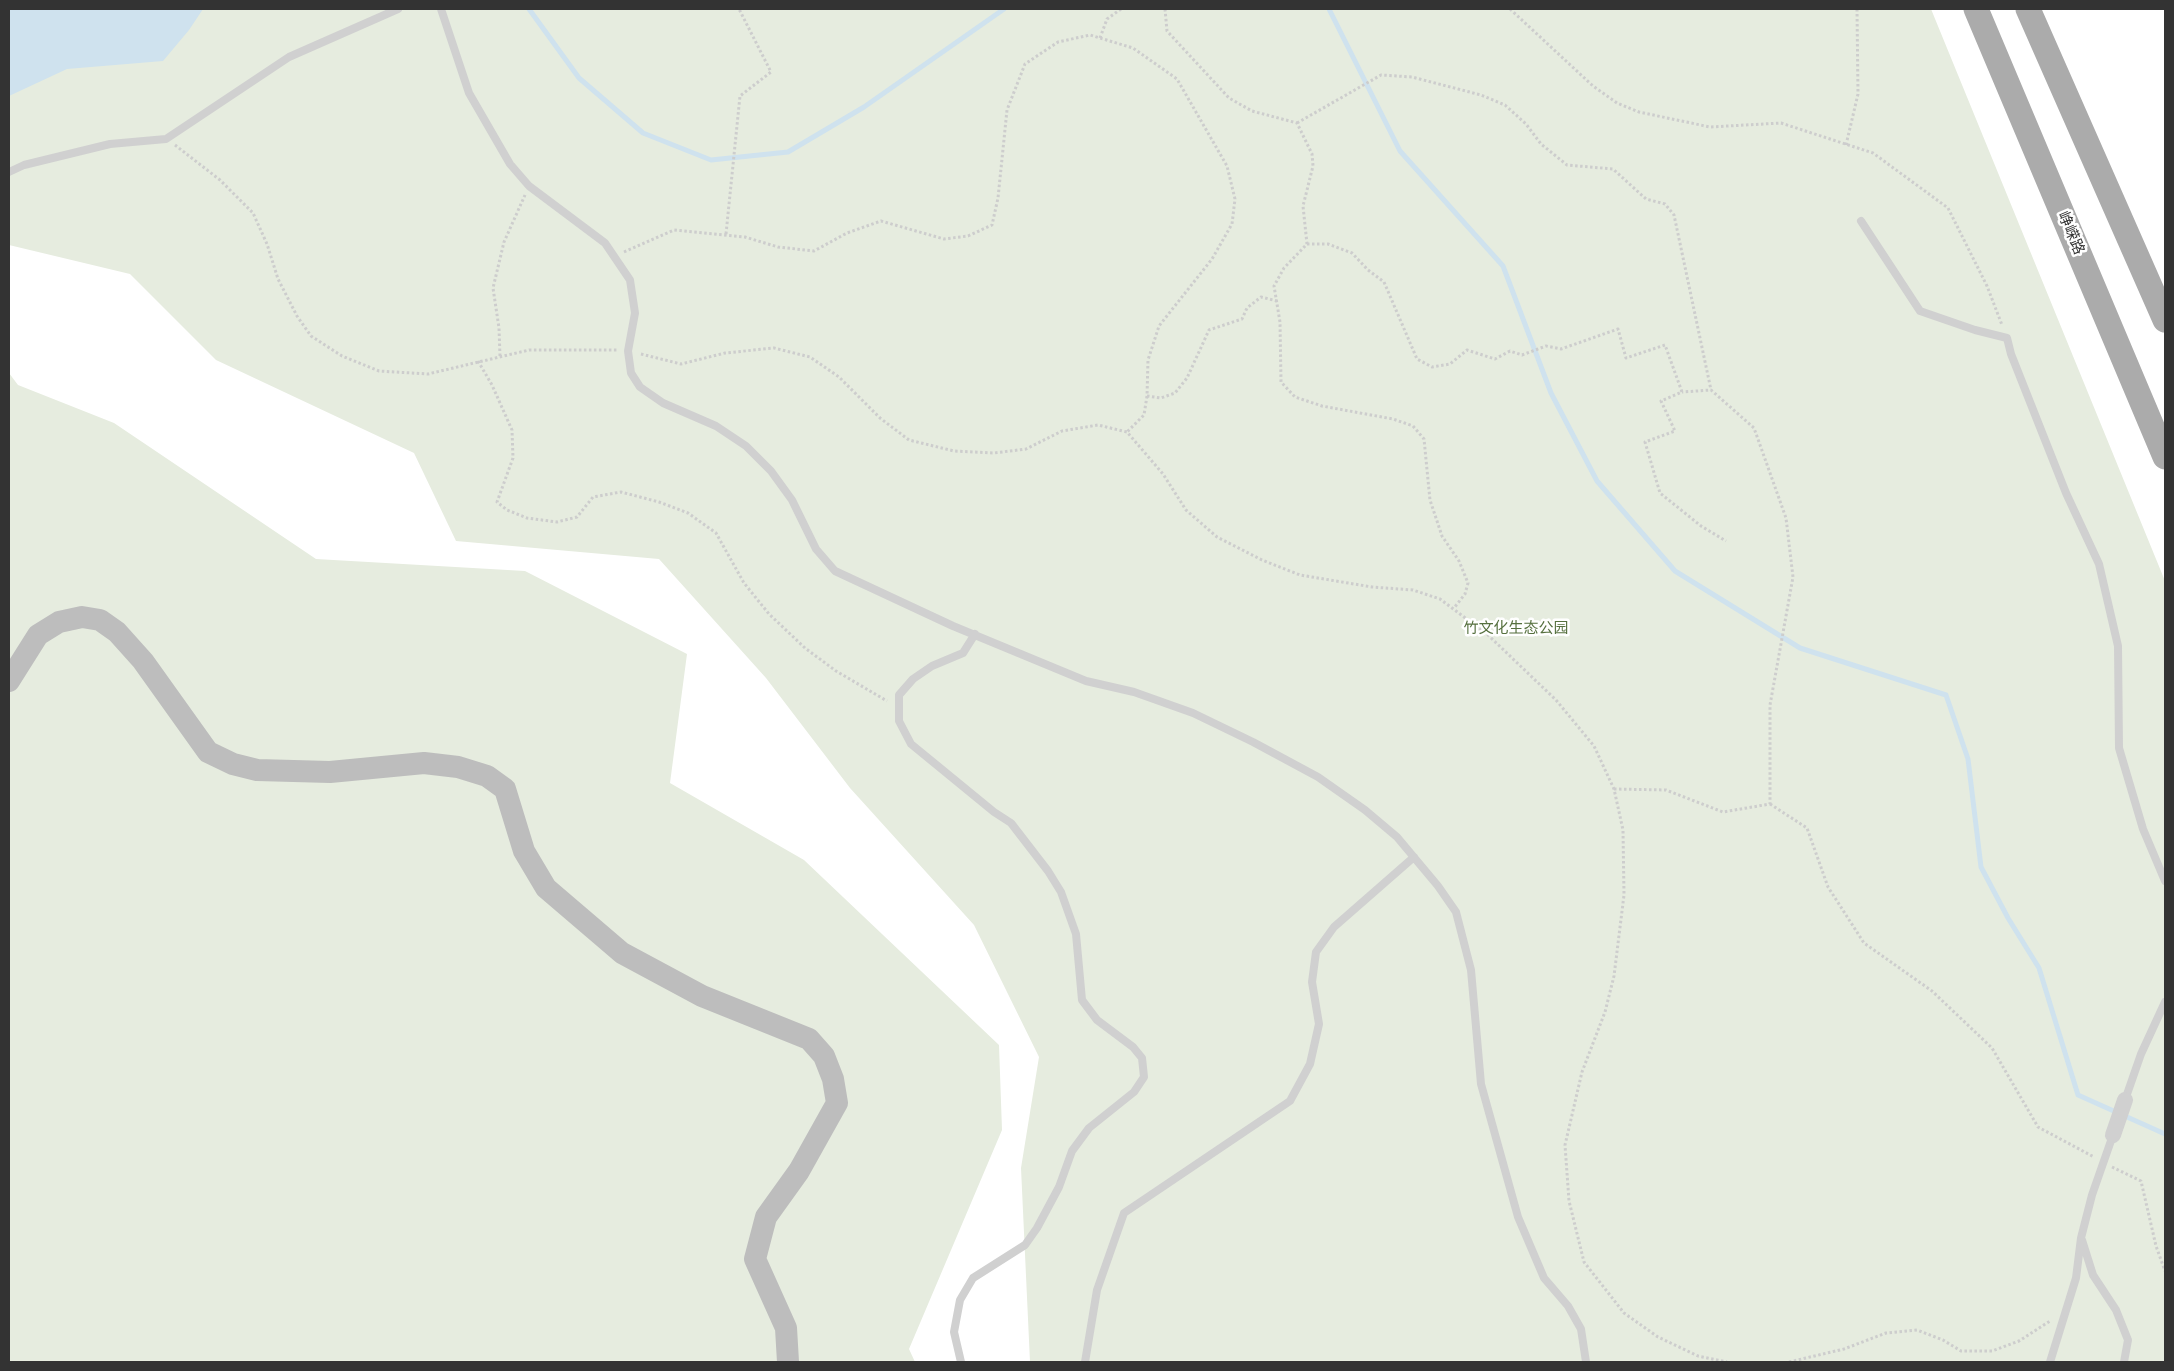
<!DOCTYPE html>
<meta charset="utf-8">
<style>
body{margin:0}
#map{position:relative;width:2174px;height:1371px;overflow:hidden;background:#fff;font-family:Mulish,sans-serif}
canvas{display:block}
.frame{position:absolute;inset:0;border:10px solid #333;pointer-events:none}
</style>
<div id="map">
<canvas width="2174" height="1371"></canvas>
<div class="frame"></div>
</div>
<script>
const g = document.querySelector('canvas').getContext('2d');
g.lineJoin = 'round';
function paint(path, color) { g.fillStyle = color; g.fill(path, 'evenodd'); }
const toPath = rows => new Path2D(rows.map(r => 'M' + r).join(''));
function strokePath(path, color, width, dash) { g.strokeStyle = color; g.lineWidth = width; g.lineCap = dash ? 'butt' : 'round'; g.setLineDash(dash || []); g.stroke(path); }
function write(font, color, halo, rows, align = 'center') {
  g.font = font + ' Mulish,"Noto Sans SC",sans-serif'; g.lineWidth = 5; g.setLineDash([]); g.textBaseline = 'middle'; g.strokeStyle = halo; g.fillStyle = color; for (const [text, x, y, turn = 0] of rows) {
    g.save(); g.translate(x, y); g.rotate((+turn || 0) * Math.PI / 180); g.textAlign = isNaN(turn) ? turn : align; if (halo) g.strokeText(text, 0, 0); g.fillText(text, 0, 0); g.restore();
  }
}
paint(toPath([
 [9,9,1931,9,2165,581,2165,1362,1030,1362,1021,1168,1039,1057,974,925,850,788,766,678,659,559,456,541,414,453,216,360,130,274,9,245],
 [9,373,18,385,114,423,316,559,525,571,687,654,670,783,804,860,999,1045,1002,1130,909,1349,915,1362,9,1362]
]), '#e6ecdf');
paint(toPath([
 [9,9,203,9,189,30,163,61,67,69,9,96]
]), '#cfe2ee');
strokePath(toPath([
 [529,9,579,78,643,133,711,160,788,152,864,107,1004,9],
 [1329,9,1400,151,1503,266,1551,393,1597,481,1675,571,1800,648,1946,695,1968,759,1981,867,2008,918,2039,968,2078,1095,2165,1134]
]), '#cfe2ee', 5);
strokePath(toPath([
 [1165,9,1167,31,1229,98,1252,111,1297,123,1312,154,1313,166,1303,206,1307,244,1284,268,1274,286,1280,322,1281,382,1295,397,1322,406,1393,419,1413,426,1424,439,1430,500,1442,536,1459,561,1468,583,1465,594,1454,608],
 [1510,9,1593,86,1617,103,1639,112,1710,127,1781,123,1873,153,1948,208,1987,286,2002,325],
 [1100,38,1107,19,1121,9],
 [1297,123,1381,75,1412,77,1481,95,1505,105,1526,124,1541,144,1567,165,1613,169,1646,199,1665,204,1674,215,1711,390],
 [175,145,220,180,253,213,267,244,278,279,297,316,311,336,342,356,379,371,428,374,529,350,618,350],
 [1846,145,1858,94,1857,9],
 [726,234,740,96,771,72,739,9],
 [1307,244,1328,244,1352,253,1368,270,1384,282,1417,359,1432,367,1450,364,1467,350,1495,359,1510,351,1522,355,1546,346,1561,349,1618,329,1626,358,1665,345,1682,392,1661,401,1675,431,1645,442,1660,493,1701,526,1726,541],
 [624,252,674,230,745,237,778,247,814,251,847,233,881,221,944,239,968,236,992,225,998,198,1007,110,1025,64,1058,42,1090,35,1133,48,1177,79,1227,166,1235,199,1232,224,1212,259,1159,326,1148,360,1147,396,1144,415,1127,432],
 [641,354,681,364,725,353,774,348,810,357,839,377,880,418,909,440,954,451,994,453,1026,449,1062,431,1098,425,1127,432,1163,474,1186,510,1217,537,1262,560,1300,575,1372,587,1413,590,1440,599,1488,635,1556,700,1594,746,1614,789,1623,830,1624,895,1614,976,1605,1012,1582,1072,1565,1145,1569,1201,1584,1262,1624,1313,1658,1337,1698,1356,1727,1362],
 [500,356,499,328,493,288,504,242,525,195],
 [478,361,492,385,512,430,513,458,497,502,507,510,527,518,557,522,577,517,593,497,621,492,659,502,688,513,716,533,744,583,769,614,805,648,836,671,887,701],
 [1147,396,1161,398,1175,393,1187,378,1209,330,1242,319,1247,308,1261,297,1277,301],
 [1614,789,1666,790,1723,812,1770,804,1770,705,1793,577,1786,518,1754,428,1711,390,1682,392],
 [1770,804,1807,828,1828,887,1864,943,1932,991,1992,1048,2038,1127,2094,1157],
 [2112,1167,2141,1181,2156,1246,2165,1271],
 [1789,1362,1844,1349,1886,1333,1917,1330,1943,1340,1961,1351,1992,1351,2019,1341,2050,1321]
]), '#cdcdcd', 3, [2.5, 2.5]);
strokePath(toPath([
 [441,9,469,93,510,164,529,186,605,243,630,280,635,313,628,351,631,373,640,387,663,403,716,426,746,446,771,471,792,500,816,549,835,571,953,626,1086,681,1134,692,1193,713,1253,742,1318,777,1365,810,1397,837,1438,886,1456,912,1471,970,1481,1084,1518,1217,1544,1278,1568,1306,1581,1329,1586,1362],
 [9,172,24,165,110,144,166,139,289,57,398,9],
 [1861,221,1920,311,1975,330,2007,338,2011,354,2066,493,2099,564,2118,646,2119,748,2143,829,2165,881],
 [2125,1100,2141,1054,2165,1002],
 [2082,1240,2093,1275,2116,1310,2128,1340,2124,1362],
 [961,1362,954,1332,960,1300,973,1278,1025,1245,1037,1228,1059,1187,1072,1151,1089,1128,1134,1092,1144,1077,1142,1058,1133,1047,1097,1020,1082,1000,1076,934,1061,892,1048,871,1011,823,994,812,911,744,899,721,899,695,913,679,932,666,963,653,975,634],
 [1085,1362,1097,1290,1124,1213,1290,1101,1310,1064,1319,1024,1312,982,1316,952,1334,927,1414,857],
 [2050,1362,2076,1278,2081,1238,2092,1195,2113,1135]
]), '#d0d0d0', 8);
strokePath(toPath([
 [2113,1135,2125,1100]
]), '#d0d0d0', 16);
strokePath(toPath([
 [9,681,38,635,59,622,82,617,100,620,117,632,143,661,208,752,233,764,257,770,330,772,424,763,458,767,487,776,505,789,524,851,546,888,622,953,702,996,809,1039,824,1056,833,1079,837,1103,799,1171,766,1217,755,1259,786,1328,788,1362]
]), '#bdbdbd', 22);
strokePath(toPath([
 [1976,9,2165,457],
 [2028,9,2165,320]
]), '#ababab', 25);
write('15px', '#333', '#fff', [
 ["峥嵘路",2071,233,67]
]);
write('15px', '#56703f', '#fff', [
 ["竹文化生态公园",1516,628]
]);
</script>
